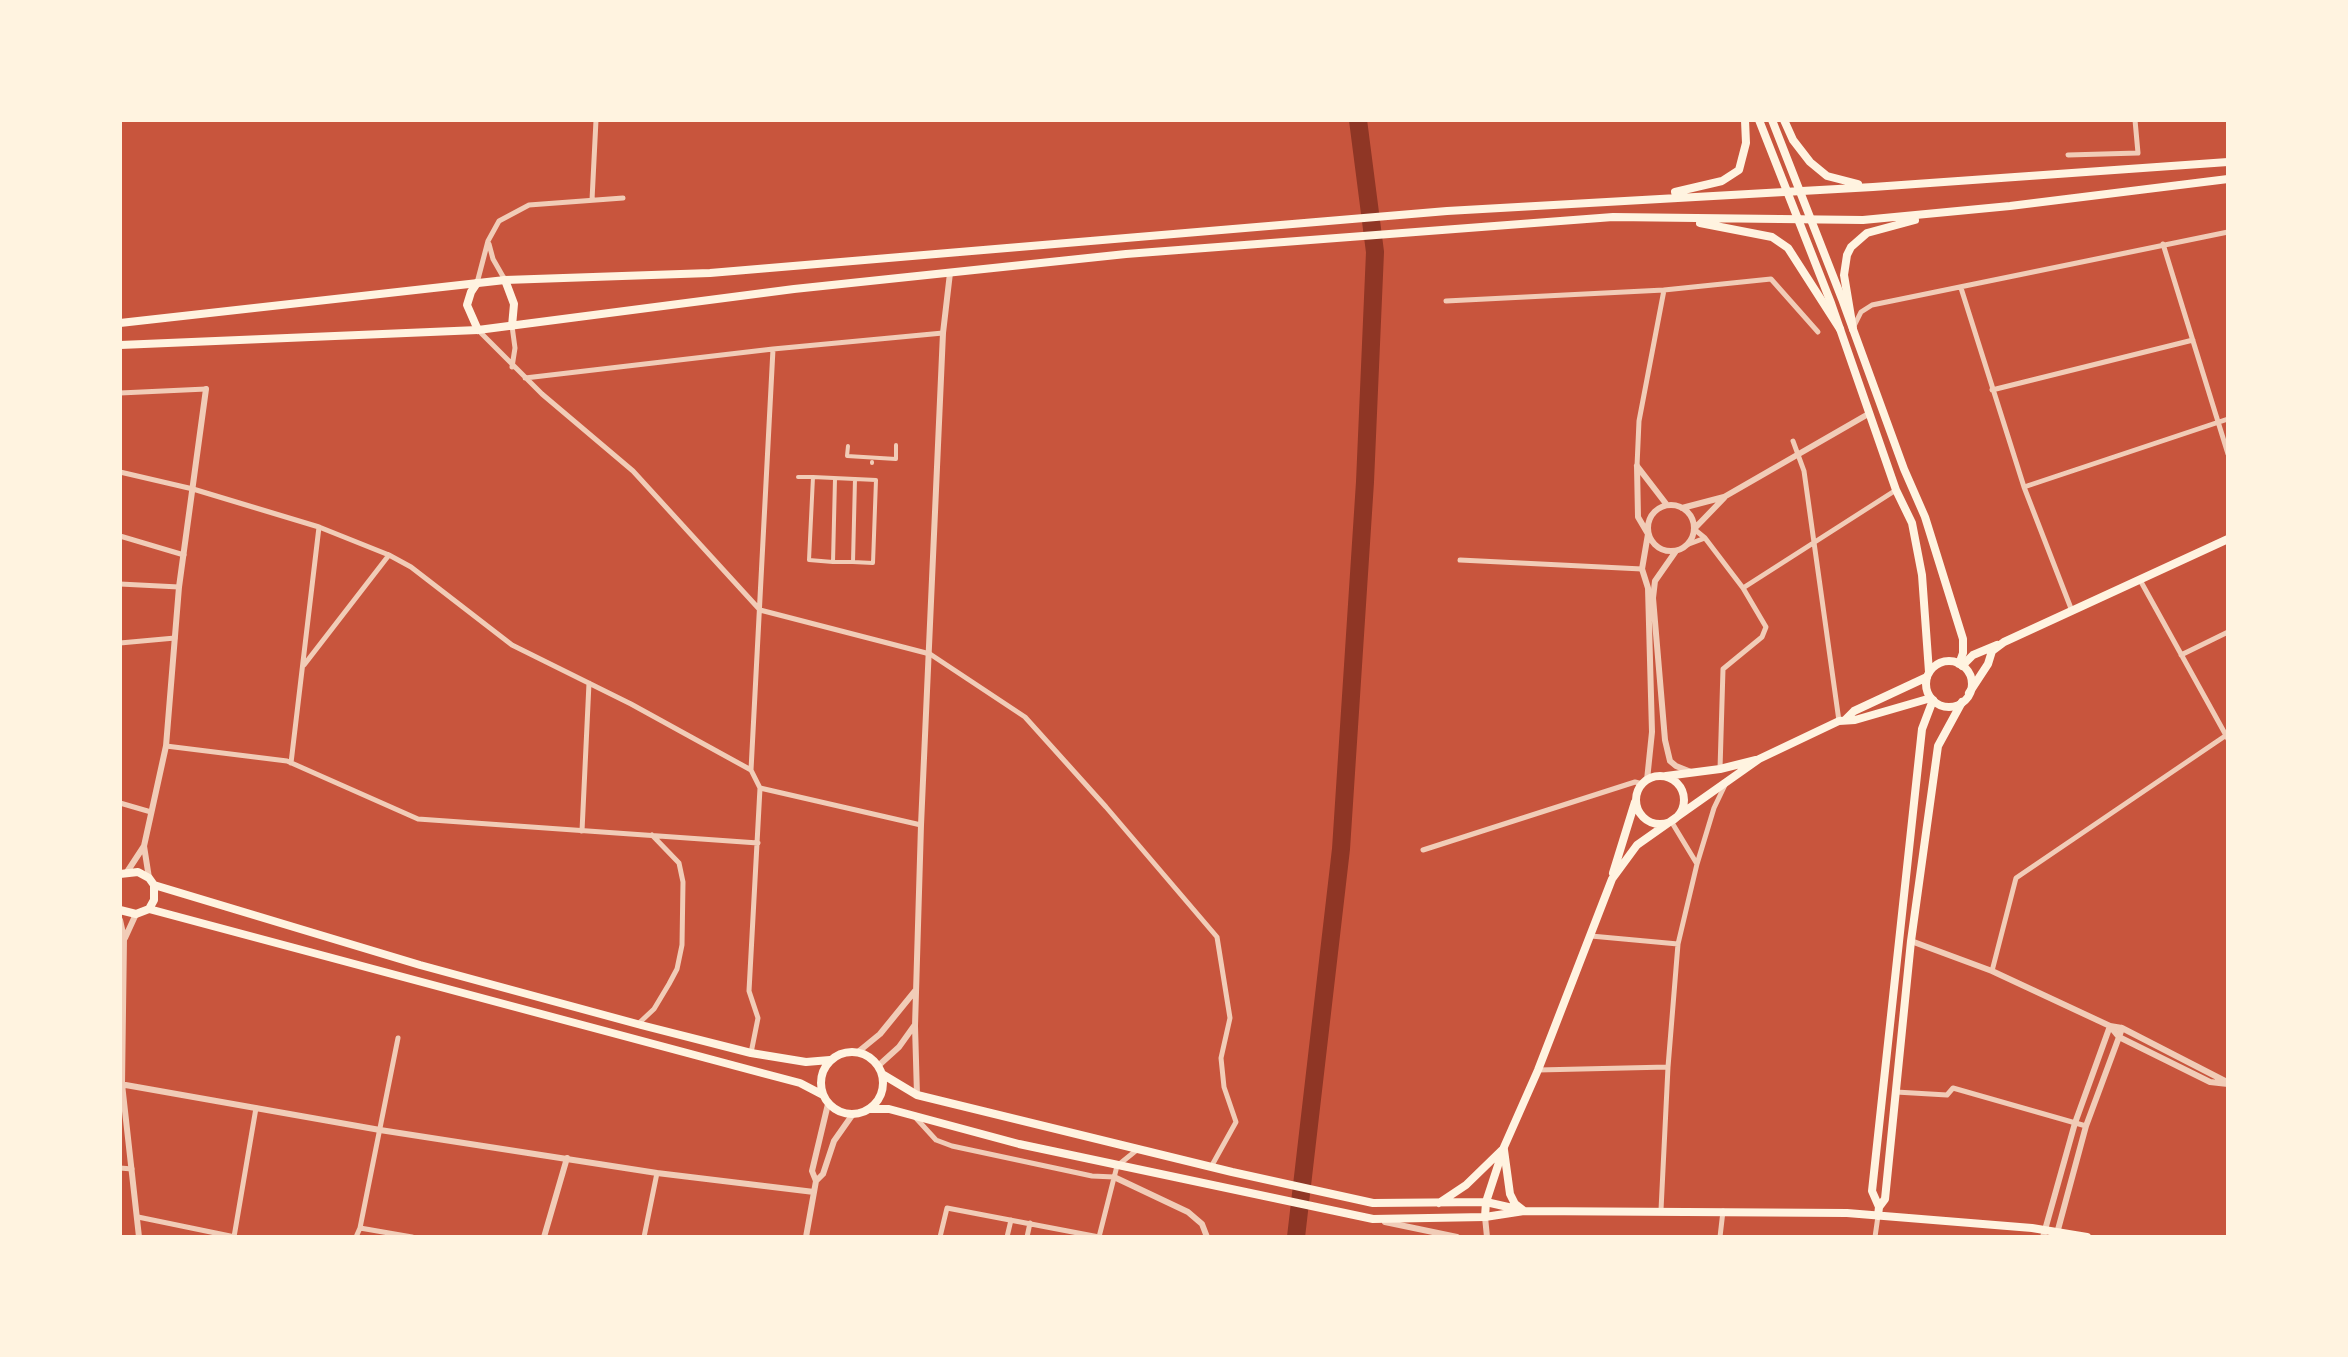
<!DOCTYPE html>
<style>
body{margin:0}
#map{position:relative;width:2348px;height:1357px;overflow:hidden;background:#c8553d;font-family:"Titillium Web",sans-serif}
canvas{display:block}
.frame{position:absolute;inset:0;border:122px solid #fff3e0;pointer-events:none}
</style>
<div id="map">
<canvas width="2348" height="1357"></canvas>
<div class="frame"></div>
</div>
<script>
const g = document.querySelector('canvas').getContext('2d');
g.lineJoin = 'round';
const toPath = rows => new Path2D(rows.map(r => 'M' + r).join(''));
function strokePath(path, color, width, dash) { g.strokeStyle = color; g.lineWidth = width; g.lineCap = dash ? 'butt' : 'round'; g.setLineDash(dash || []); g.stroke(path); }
strokePath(toPath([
 [1296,1237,1341,849,1365,482,1375,252,1358,120]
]), '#8f3625', 18);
strokePath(toPath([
 [848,446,847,456,896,459,896,445],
 [872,463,872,462],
 [798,477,813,477,876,480,873,563,853,562,855,479],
 [813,477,809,560,833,562,835,479],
 [833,562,853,562]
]), '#f1ccb7', 4);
strokePath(toPath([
 [2068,155,2138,153,2135,120],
 [592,200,596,120],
 [489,244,493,259,505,280],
 [2163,244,2228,454],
 [477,283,488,241,499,221,529,205,623,198],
 [1961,288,2024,487,2072,611],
 [1446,301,1664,290,1771,279,1818,332],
 [1853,328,1861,312,1872,305,2228,232],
 [478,330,542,394,633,471,760,610,930,654,1025,717,1106,807,1217,937,1230,1018,1221,1058,1224,1087,1236,1122,1211,1167],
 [512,367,515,348,512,326],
 [525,378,773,349,943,333],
 [1992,390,2193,340],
 [120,393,206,389],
 [1793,441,1804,471,1839,721],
 [1637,466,1639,421,1664,290],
 [120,472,193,489,319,527,389,555,411,567,512,645,631,704,751,770],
 [2024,487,2228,419],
 [1694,529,1705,538,1743,588,1766,627,1762,637,1723,669,1720,769],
 [120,536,184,555],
 [1689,544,1705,538],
 [1460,560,1642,569],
 [2140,580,2228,739],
 [120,584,179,587],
 [1743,588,1896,490],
 [120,643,175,638],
 [2181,655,2228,632],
 [304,665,389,555],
 [166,746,287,761,418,819,758,843],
 [291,763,319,527],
 [760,788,921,825],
 [120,803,151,812],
 [582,831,589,683],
 [1423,850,1635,782,1643,784],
 [1697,864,1714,808,1725,785],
 [1591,936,1678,944],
 [1992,971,2016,878,2228,734],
 [638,1024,654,1009,669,984,677,969,682,945,683,882,679,863,652,835],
 [751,1053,758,1018,749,991,760,788,751,770,773,349],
 [1538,1070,1668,1067],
 [1896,1092,1947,1095,1953,1088,2086,1126],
 [915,1117,936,1140,952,1146,1092,1176,1114,1177],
 [120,1168,132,1169],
 [1661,1210,1668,1067,1678,944,1697,864,1671,821],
 [138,1217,235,1237],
 [360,1228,412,1237],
 [234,1237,256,1108],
 [356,1237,360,1228,398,1038],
 [644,1237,657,1173],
 [940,1237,947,1208,1099,1237],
 [1007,1237,1011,1220],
 [1027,1237,1030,1223],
 [1099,1237,1117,1166,1138,1149],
 [1720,1237,1723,1211],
 [1875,1237,1878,1216]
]), '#f1ccb7', 5);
strokePath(toPath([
 [1637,466,1638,517,1648,534,1642,569,1648,588,1652,732,1647,780],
 [1637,466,1667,505],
 '1648 528a23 23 0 1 1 46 0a23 23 0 1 1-46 0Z',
 [1682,508,1724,497,1870,413],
 [1694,529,1724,498],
 [1676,551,1655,581,1653,598,1665,740,1670,761,1676,766,1691,772],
 [127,872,144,846],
 [149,878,144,846,166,746,179,587,206,389],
 [120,920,124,938,122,1084,139,1237],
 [125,938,136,914],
 [1911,941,1992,971,2110,1026,2122,1028,2119,1037,2110,1026],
 [2122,1028,2227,1082],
 [858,1052,880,1034,915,991],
 [878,1066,899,1047,914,1026],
 [120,1084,380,1130,657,1173,814,1192],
 [917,1095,915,1026,921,825,943,333,950,273],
 [1114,1177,1188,1212,1202,1224,1207,1237],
 [816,1181,823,1174,834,1141,853,1114],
 [1485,1217,1487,1237],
 [1385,1222,1457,1237],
 [544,1237,567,1158],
 [806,1237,816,1181,812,1171,828,1104],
 [2043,1237,2075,1123,2110,1026],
 [2056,1237,2086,1126,2119,1037,2210,1082,2228,1084]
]), '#f1ccb7', 6);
strokePath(toPath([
 [1962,666,1973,655,1997,645],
 [1969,693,1988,664,1992,651,2004,642,2228,539],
 [1504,1150,1510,1194,1515,1204,1524,1211],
 [1486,1202,1517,1209],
 [1879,1207,1872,1191,1922,729,1933,700],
 [1878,1216,1879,1207,1885,1199,1911,941,1938,746,1962,702],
 [1485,1217,1524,1211,1847,1213,2032,1228,2087,1237]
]), '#fff3e0', 8);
strokePath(toPath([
 [1759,120,1831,303,1896,490,1912,523,1922,575,1929,672],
 [1772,120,1842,299,1904,469,1925,517,1963,639,1963,653,1959,664],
 [505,280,514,304,512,326],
 [477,283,471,292,467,305,478,330],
 '1926 684a23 23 0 1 1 46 0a23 23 0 1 1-46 0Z',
 [1846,719,1854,711,1927,677],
 [1666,776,1720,769,1756,760],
 '1636 800a24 24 0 1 1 48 0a24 24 0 1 1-48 0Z',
 [1613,873,1635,802],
 [120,874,138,872,149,878,154,885,420,965,641,1025,751,1053,806,1062,830,1060],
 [149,909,154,900,154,885],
 [120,910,136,914,149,909,762,1073,800,1083,823,1095],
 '821 1083a31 31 0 1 1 62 0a31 31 0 1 1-62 0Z',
 [882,1074,917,1095,1232,1172,1373,1203,1486,1202],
 [870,1109,889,1109,1019,1144,1373,1219,1485,1217,1486,1202,1504,1147,1538,1070,1612,879,1637,845,1759,759,1839,721,1855,720,1931,698],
 [1439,1203,1466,1185,1502,1150]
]), '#fff3e0', 8);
strokePath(toPath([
 [1784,120,1793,140,1810,162,1827,176,1858,184],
 [1675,192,1722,181,1739,170,1746,143,1745,120],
 [1700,223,1772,237,1788,248,1840,329],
 [120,323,505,280,710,273,1447,211,1873,187,2228,162],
 [1853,329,1844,275,1847,255,1851,247,1867,233,1915,220],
 [120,345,478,330,794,289,1126,254,1613,217,1863,220,2010,206,2228,179]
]), '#fff3e0', 8);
</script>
